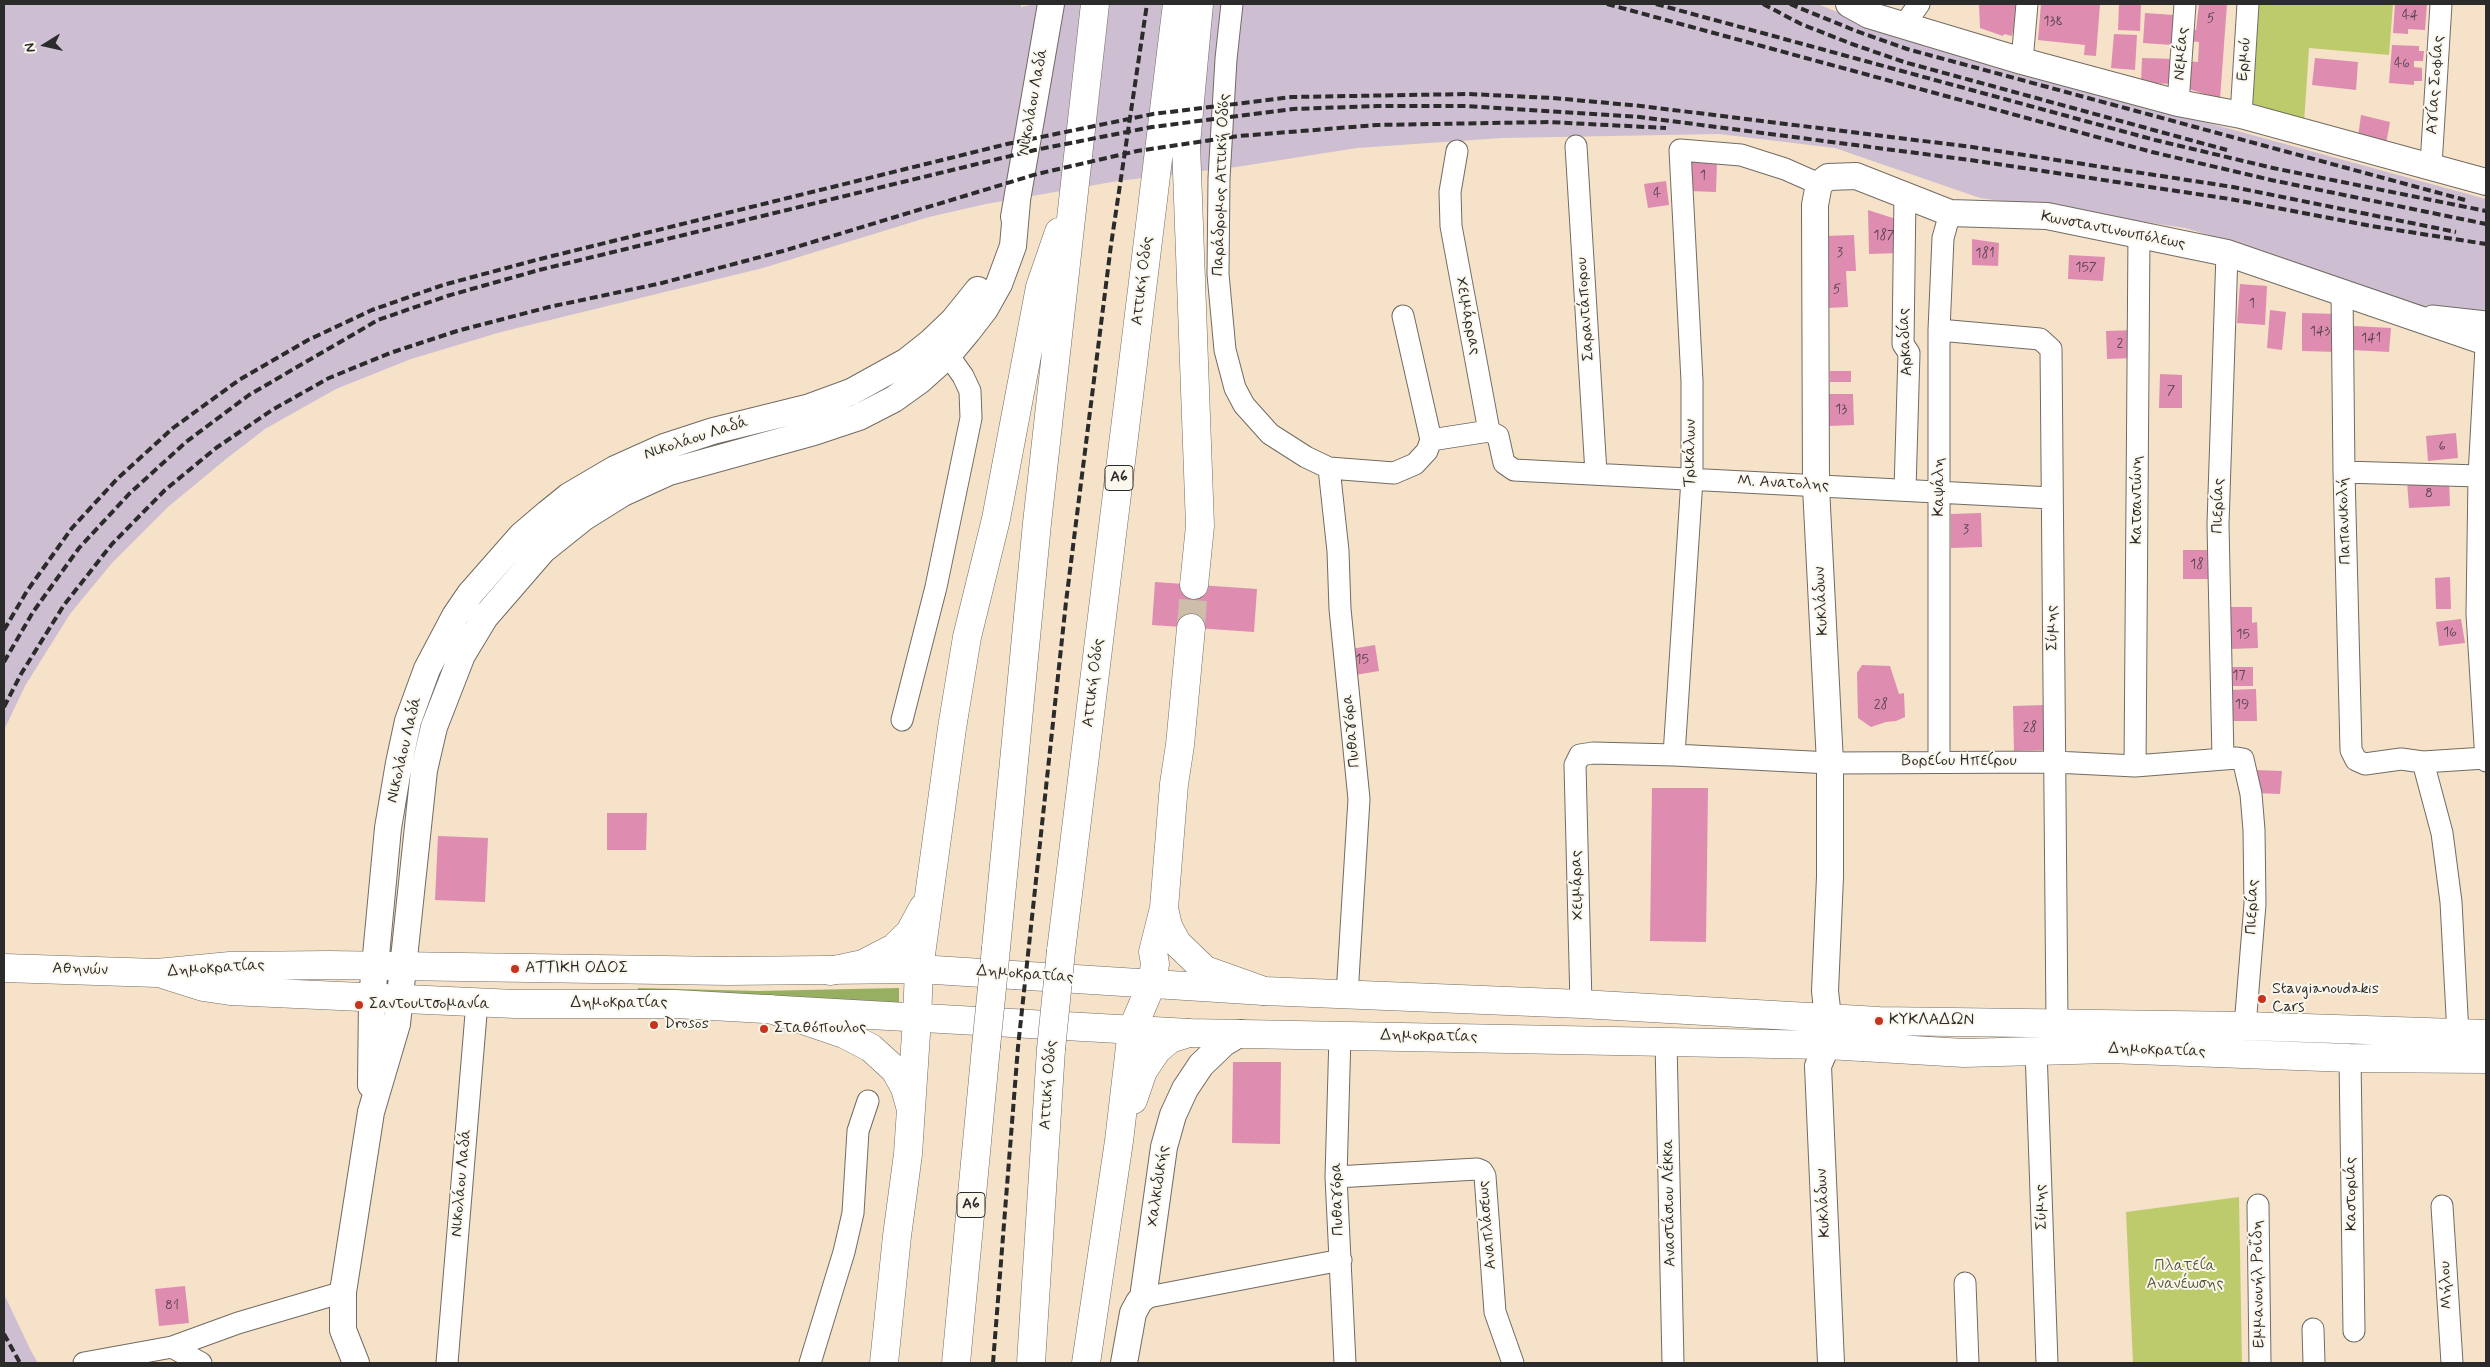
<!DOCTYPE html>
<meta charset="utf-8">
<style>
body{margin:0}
#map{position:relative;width:2490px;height:1367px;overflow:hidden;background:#f5e2c8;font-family:Mynerve,sans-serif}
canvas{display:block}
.frame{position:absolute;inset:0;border:5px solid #2b2b2b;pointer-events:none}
.north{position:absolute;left:20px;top:20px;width:50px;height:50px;-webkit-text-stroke:4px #fbf7ec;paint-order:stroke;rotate:260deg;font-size:14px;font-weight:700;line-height:20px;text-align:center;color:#2b2b2b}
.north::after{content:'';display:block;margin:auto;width:18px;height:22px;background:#2b2b2b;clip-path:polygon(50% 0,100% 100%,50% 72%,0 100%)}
</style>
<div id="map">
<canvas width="2490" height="1367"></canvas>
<div class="frame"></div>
<div class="north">N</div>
</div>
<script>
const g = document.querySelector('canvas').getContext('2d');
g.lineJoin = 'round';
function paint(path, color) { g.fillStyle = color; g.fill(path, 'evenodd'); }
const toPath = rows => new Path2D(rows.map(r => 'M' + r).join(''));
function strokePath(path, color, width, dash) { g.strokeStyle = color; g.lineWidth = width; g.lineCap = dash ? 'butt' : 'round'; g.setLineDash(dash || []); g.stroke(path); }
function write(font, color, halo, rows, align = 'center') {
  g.font = font + ' Mynerve,sans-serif'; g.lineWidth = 4; g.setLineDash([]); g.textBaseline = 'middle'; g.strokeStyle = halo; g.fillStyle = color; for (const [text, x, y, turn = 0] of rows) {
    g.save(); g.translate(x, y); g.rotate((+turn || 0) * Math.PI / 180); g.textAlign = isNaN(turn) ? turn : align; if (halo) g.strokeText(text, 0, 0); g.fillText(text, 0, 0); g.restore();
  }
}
paint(toPath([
 [4,4,1021,4,1021,7,1035,4,1818,4,1856,20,2190,118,2486,199,2486,332,2262,251,2185,228,1980,198,1835,148,1719,134,1502,138,1357,148,1236,167,1118,181,986,204,929,217,763,268,501,332,411,359,336,389,265,429,226,459,168,507,112,563,70,614,25,686,4,730],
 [4,1294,31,1351,38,1363,4,1363]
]), '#cdbed2');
paint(toPath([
 [2259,4,2393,4,2389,55,2309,48,2304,123,2252,109],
 [2239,1197,2242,1363,2133,1363,2126,1212]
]), '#becb6d');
paint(toPath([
 [638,988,758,991,899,988,899,1008,637,997]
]), '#96af60');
paint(toPath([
 [1979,4,2019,4,2017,31,2013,31,2012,36,2004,34,2003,36,1980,28],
 [2041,4,2100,4,2096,56,2084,55,2085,45,2038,40],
 [2119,4,2141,4,2140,31,2118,30],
 [2199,4,2227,4,2220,99,2186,88,2187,61,2198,62,2199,42,2187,41,2188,29,2196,30],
 [2395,4,2427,4,2425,30,2408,29,2408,34,2393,33],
 [2145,13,2174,15,2172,45,2143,43],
 [2114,34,2137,35,2135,70,2111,68],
 [2392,45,2419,46,2419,51,2424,51,2423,61,2414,61,2414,67,2422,68,2422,81,2414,81,2414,85,2389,83],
 [2142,58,2177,59,2176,84,2141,83],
 [2315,58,2358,62,2356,90,2312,85],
 [2361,115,2390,122,2386,144,2358,137],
 [1689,161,1717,162,1716,192,1689,191],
 [1666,181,1669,205,1648,208,1644,184],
 [1868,210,1899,220,1899,253,1869,254],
 [1854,235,1856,271,1846,271,1848,307,1827,308,1824,236],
 [1972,239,1999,243,1998,266,1972,265],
 [2069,255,2105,257,2103,281,2068,279],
 [2240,284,2267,286,2265,325,2237,323],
 [2270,310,2286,312,2282,350,2267,348],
 [2302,313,2338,314,2338,352,2302,351],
 [2354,326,2391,328,2389,352,2352,350],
 [2134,330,2135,358,2107,359,2106,331],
 [1830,371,1851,371,1851,382,1830,382],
 [2160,374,2182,375,2182,408,2159,408],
 [1828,394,1853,394,1854,425,1829,426],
 [2456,433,2458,458,2428,461,2426,436],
 [2449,479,2450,506,2409,508,2407,481],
 [1981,513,1982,547,1951,548,1951,514],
 [2183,550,2210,550,2210,579,2183,579],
 [2450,577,2451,609,2436,609,2435,578],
 [1155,582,1257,589,1254,632,1152,625],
 [2228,607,2252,607,2252,623,2257,622,2258,648,2230,649],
 [2461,619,2465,643,2439,646,2436,622],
 [1375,645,1379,671,1349,676,1345,650],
 [1862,665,1890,666,1899,694,1904,693,1905,717,1896,721,1886,722,1871,727,1858,718,1857,673],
 [2225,667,2253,667,2253,686,2225,686],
 [2256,689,2257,721,2227,721,2227,690],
 [2045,705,2047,750,2014,751,2013,706],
 [2254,770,2282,771,2280,794,2255,793],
 [1652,788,1708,788,1706,942,1650,941],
 [607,813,647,813,646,850,607,850],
 [438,836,488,838,485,902,435,900],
 [1233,1062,1281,1062,1280,1144,1232,1143],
 [185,1286,189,1323,159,1326,155,1289]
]), '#de8db1');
strokePath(toPath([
 [1191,628,1194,585]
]), '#cdbda9', 28, [28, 14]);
const minor = toPath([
 [1232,4,1226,59,1219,178,1218,274,1225,350,1235,388,1244,405,1270,434,1306,457,1329,468,1394,473,1415,464,1427,451,1431,440,1489,431],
 [1905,24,1919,4],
 [2022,61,2027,4],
 [2178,103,2185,4],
 [2241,115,2248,4],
 [1576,146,1596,473],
 [1457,151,1450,192,1451,226,1489,431],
 [2431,165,2441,4],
 [1905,195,1903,344,1909,353,1905,490],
 [2342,291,2344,472,2351,750,2356,760,2365,764,2401,759,2423,762,2485,758],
 [1403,316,1431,440],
 [2432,316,2486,322],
 [1939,330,2040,339,2051,349,2057,1022],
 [2486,347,2479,476,2477,614,2486,761],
 [1489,431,1498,436,1504,463,1514,470,2051,498],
 [1329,468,1338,551,1340,609,1359,799,1347,995],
 [2344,472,2479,476],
 [902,720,936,587,971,418,970,391,963,376,948,355],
 [1674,755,1692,479,1692,381,1680,150,1741,155,1785,169,1819,184],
 [2223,759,2218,524,2227,253],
 [1939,762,1939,330,1943,238,1950,213],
 [2423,762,2442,833,2451,902,2458,1034],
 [2135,766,2139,234],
 [1581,1004,1575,765,1580,755,1593,753,1674,755,1830,763,2055,762,2135,766,2237,758,2243,759,2251,794,2254,830,2255,904,2245,1026],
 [1340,1035,1336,1177,1345,1363],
 [1666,1042,1673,1363],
 [2036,1050,2047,1363],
 [2350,1058,2354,1331],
 [1336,1177,1477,1169,1482,1171,1485,1176,1495,1312,1513,1363],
 [2258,1205,2260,1363],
 [2442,1206,2452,1363],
 [1965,1283,1968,1363],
 [1143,1298,1341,1260],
 [2313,1329,2314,1363],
 [172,1347,201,1363],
 [84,1363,172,1347,238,1323,343,1292],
 [447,1363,477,1002],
 [810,1363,844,1252,853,1213,858,1131,868,1101]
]);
const tertiary = toPath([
 [1849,4,1869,15,2022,61,2178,103,2241,115,2486,182],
 [1014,217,1051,4],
 [371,1085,372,998,388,828,399,763,408,721,427,669,455,616,470,594,521,536,548,513,569,496,615,469,664,447,713,431,810,407,851,392,907,361,931,342,953,321,978,290],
 [356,1363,343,1330,343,1292,371,1112,397,1024,424,770,434,727,462,655,485,617,543,550,583,518,623,493,669,472,814,432,859,417,894,399,919,381,948,355,968,331,985,309,999,284,1013,246,1017,201],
 [1124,1363,1133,1313,1139,1302,1143,1298,1164,1147,1173,1115,1185,1089,1201,1065,1224,1043,1241,1033],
 [1831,1363,1818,1066,1827,1045,1828,1018,1825,991,1830,877,1830,763,1816,487,1815,205,1819,184,1828,177,1856,176,1950,213,2047,216,2227,253,2486,342]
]);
const secondary = toPath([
 [4,968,157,973,230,966,329,965,728,971,919,969,1264,991,1581,1004,1879,1021,2245,1026,2486,1034],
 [165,975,203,987,230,991,515,1004,676,1004,1189,1033,1827,1045,1964,1053,2109,1049,2350,1058,2486,1059],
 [917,1019,919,969],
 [1132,1030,1152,983]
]);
const motorway = toPath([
 [1194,585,1200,526,1186,144,1199,4],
 [1164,908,1168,926,1177,943,1205,970,1264,991],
 [996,948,1037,523,1095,4],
 [1061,951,1177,4],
 [919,969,952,728,967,637,996,519,1040,287,1059,232],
 [830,971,863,964,894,948,910,932,923,908],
 [1152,983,1155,964,1153,952,1164,908,1174,784,1180,745,1191,628],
 [770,1009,844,1034,871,1048,895,1070,905,1088,910,1106],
 [1133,1100,1143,1071,1157,1050,1170,1039,1189,1033],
 [884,1363,897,1236,908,1154,917,1019],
 [956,1363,986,1047],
 [1031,1363,1051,1049],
 [1086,1363,1119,1141,1132,1030]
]);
strokePath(minor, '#726b62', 23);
strokePath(tertiary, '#726b62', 28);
strokePath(secondary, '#726b62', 29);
strokePath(motorway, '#726b62', 29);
strokePath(minor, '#fff', 21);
strokePath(tertiary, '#fff', 26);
strokePath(secondary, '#fff', 28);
strokePath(motorway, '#fff', 28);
strokePath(toPath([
 [1607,4,2152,152,2271,180,2486,224],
 [1656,4,2155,140,2273,168,2486,211],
 [1763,4,1801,24,1852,44,1904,62,2227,150],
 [1790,4,1856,31,1907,49,2465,200],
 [4,630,27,591,72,528,117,479,173,428,239,380,308,340,372,310,443,285,536,260,1007,144,1153,114,1292,97,1468,94,1553,98,1641,106,1972,147,2233,187,2456,232],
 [4,662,33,612,79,548,129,494,186,442,249,395,378,320,447,296,539,270,1035,150,1152,127,1293,109,1377,106,1467,106,1640,117,1970,160,2230,199,2371,226,2486,244],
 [4,707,21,674,64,605,112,544,165,490,216,448,272,410,329,378,390,353,457,331,549,307,662,283,783,251,1037,174,1137,151,1239,136,1377,125,1549,122,1666,128],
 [4,1334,20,1363],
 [4,1362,4,1363],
 [993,1363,1018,1047,1066,602,1111,245,1147,4]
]), '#2b2b2b', 4, [8, 4]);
const motorwayBridge = toPath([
 [986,1047,996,948],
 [1051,1049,1061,951]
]);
strokePath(motorwayBridge, '#726b62', 29, []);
strokePath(motorwayBridge, '#fff', 28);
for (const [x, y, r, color] of [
 [515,969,5,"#c8321e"],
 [2262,999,5,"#c8321e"],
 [359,1005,5,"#c8321e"],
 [1879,1021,5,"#c8321e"],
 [654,1025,5,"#c8321e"],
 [764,1029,5,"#c8321e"]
]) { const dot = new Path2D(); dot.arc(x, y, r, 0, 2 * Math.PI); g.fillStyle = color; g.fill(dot); strokePath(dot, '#fbf7ec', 2); }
write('14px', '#58444c', null, [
 ["44",2410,16],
 ["5",2211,19],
 ["138",2053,22],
 ["46",2402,64],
 ["1",1703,176],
 ["4",1657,194],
 ["187",1884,236],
 ["3",1840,253],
 ["181",1985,254],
 ["157",2086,268],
 ["5",1837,290],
 ["1",2252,304],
 ["143",2320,332],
 ["141",2371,339],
 ["2",2120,344],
 ["7",2171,391],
 ["13",1841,410],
 ["6",2442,447],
 ["8",2429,494],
 ["3",1966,530],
 ["18",2197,565],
 ["16",2450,633],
 ["15",2243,635],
 ["15",1362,660],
 ["17",2239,676],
 ["28",1881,705],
 ["19",2242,705],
 ["28",2030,728],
 ["81",172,1306]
]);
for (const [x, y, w] of [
 [1119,478,28],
 [971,1205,28]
]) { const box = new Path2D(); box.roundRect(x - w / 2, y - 12.5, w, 25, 4); g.fillStyle = '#fbf7ec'; g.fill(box); strokePath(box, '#2b2b2b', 1); }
write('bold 15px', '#2b2b2b', null, [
 ["Α6",1119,478],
 ["Α6",971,1205]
]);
write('16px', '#2b2b2b', '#fbf7ec', [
 ["Νεμέας",2182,54,-86],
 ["Ερμού",2245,59,-86],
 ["Αγίας Σοφίας",2436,85,-86],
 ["Νικολάου Λαδά",1034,102,-80],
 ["Παράδρομος Αττική Οδός",1222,185,-88],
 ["Κωνσταντινουπόλεως",2113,231,11],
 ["Αττική Οδός",1143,281,-83],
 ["Σαραντάπορου",1586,309,-94],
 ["Χειμάρρας",1467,316,79],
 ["Αρκαδίας",1906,342,-93],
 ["Νικολάου Λαδά",696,439,-18],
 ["Τρικάλων",1691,453,-89],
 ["Μ. Ανατολης",1783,484,3],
 ["Καψάλη",1940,487,-90],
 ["Κατσαντώνη",2138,500,-90],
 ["Πιερίας",2219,506,-89],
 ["Παπανικολή",2345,521,-92],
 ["Κυκλάδων",1822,601,-93],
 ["Σύμης",2053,628,-91],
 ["Αττική Οδός",1094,683,-83],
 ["Πυθαγόρα",1352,731,-96],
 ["Νικολάου Λαδά",405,750,-77],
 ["Βορείου Ηπείρου",1959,762],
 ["Χειμάρας",1578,885,-92],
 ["Πιερίας",2253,907,-88],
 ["Δημοκρατίας",216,969,-4],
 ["Αθηνών",80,970,2],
 ["Δημοκρατίας",1025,975,4],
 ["Δημοκρατίας",619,1004],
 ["Δημοκρατίας",1429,1037,1],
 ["Δημοκρατίας",2157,1051,2],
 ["Αττική Οδός",1049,1085,-86],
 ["Νικολάου Λαδά",462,1183,-85],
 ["Χαλκιδικής",1159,1186,-82],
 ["Καστοριάς",2352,1194,-91],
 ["Πυθαγόρα",1338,1199,-92],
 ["Αναστάσιου Λέκκα",1670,1203,-91],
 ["Κυκλάδων",1824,1203,-93],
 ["Σύμης",2042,1207,-92],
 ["Αναπλάσεως",1488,1225,-95],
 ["Εμμανουήλ Ροΐδη",2259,1284,-91],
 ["Μήλου",2447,1285,-93]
]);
write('16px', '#2b2b2b', '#fbf7ec', [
 ["ΑΤΤΙΚΗ ΟΔΟΣ",525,969],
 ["Stavgianoudakis",2272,990],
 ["Cars",2272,1008],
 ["Σαντουιτσομανία",369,1005],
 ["ΚΥΚΛΑΔΩΝ",1889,1021],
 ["Drosos",664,1025],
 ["Σταθόπουλος",774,1029]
], 'left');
write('16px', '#575b3f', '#fbf7ec', [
 ["Πλατεία",2185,1267],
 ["Ανανέωσης",2185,1285]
]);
</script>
